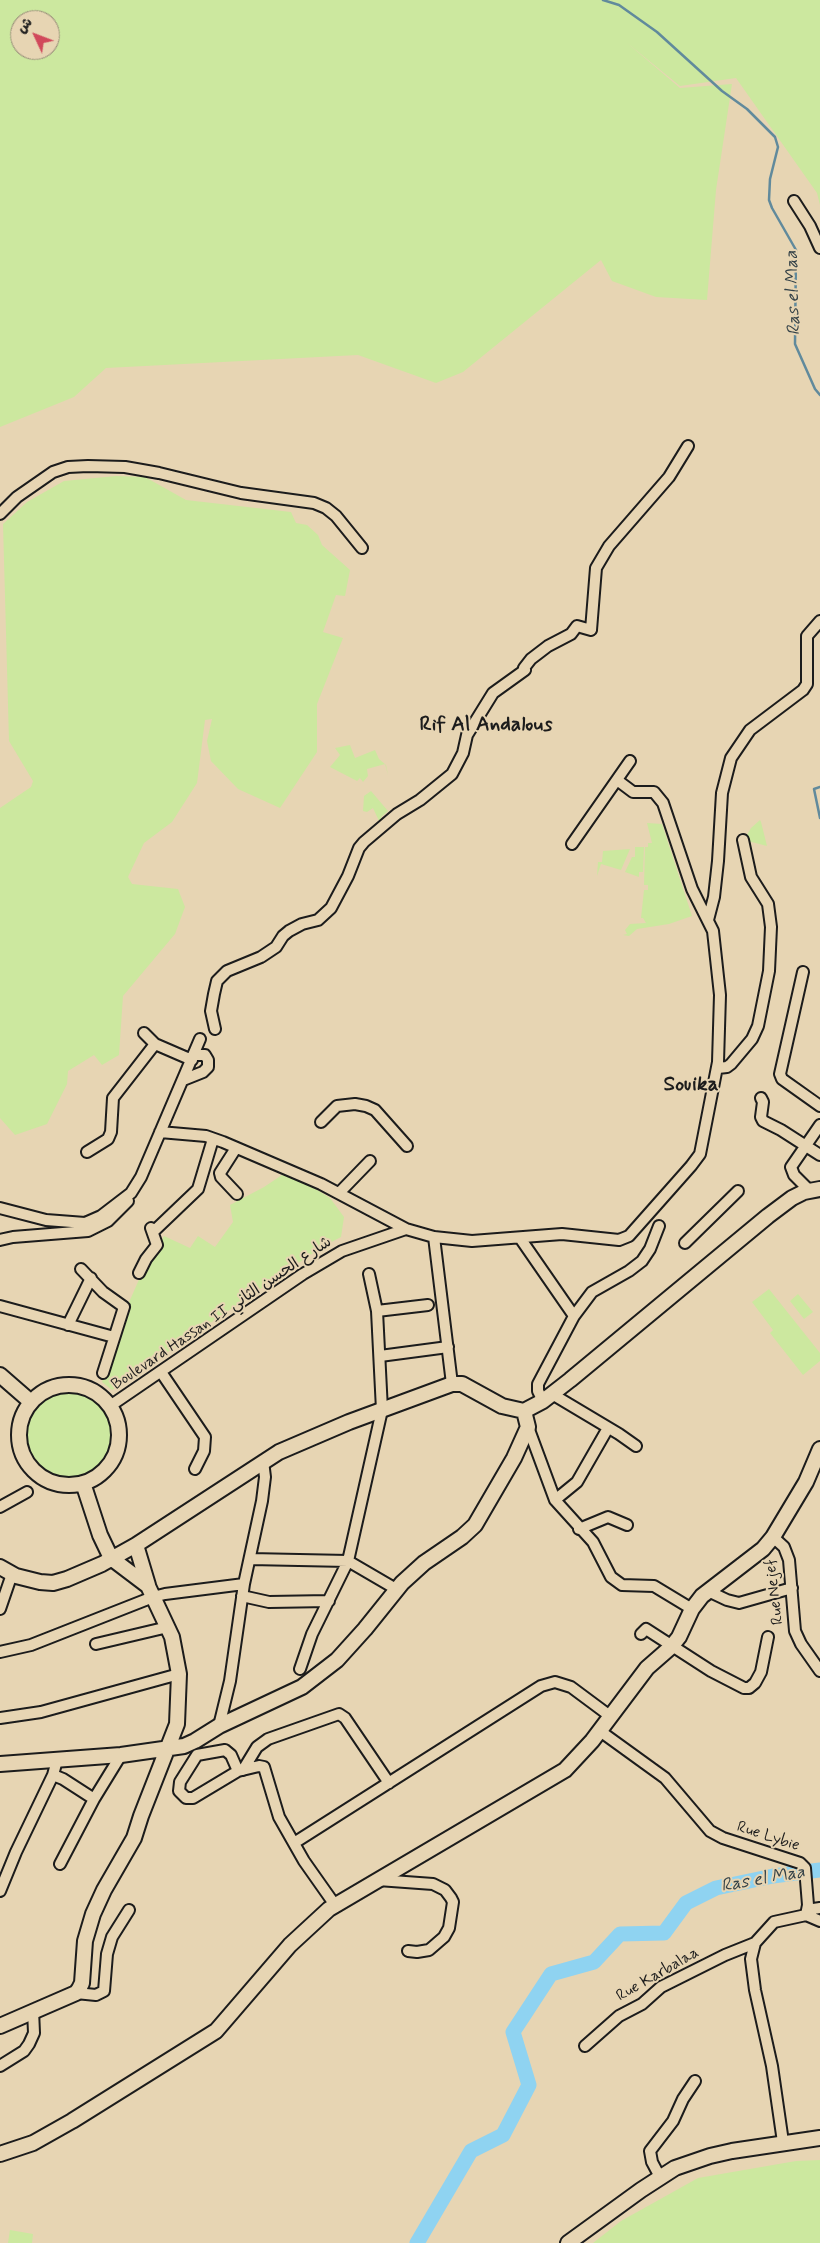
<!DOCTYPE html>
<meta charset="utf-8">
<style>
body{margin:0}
#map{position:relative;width:820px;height:2243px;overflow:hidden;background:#e7d5b3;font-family:Mynerve,"Playpen Sans Arabic",sans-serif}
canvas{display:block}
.north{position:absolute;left:10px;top:10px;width:50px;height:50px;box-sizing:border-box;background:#e7d5b3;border:1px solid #968b77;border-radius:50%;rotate:313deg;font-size:14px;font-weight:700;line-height:20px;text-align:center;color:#1c1c1c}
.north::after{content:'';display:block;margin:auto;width:18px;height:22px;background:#d1495b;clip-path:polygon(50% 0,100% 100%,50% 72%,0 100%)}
</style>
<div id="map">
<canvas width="820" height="2243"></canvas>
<div class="north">ش</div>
</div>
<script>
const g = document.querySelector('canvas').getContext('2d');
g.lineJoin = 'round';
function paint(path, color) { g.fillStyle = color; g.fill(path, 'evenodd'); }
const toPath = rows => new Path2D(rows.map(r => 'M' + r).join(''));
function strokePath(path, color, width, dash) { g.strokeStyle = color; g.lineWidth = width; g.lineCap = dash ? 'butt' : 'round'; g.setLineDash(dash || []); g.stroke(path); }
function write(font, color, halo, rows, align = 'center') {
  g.font = font + ' Mynerve,"Playpen Sans Arabic",sans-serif'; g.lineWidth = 4; g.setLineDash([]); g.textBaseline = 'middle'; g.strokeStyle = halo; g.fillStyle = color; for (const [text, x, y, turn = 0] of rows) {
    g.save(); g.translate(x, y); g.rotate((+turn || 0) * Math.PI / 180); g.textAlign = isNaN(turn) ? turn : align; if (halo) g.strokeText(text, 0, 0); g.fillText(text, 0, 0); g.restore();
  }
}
paint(toPath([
 [0,0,820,0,820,205,817,193,736,78,680,86,626,42,680,88,732,84,716,190,707,300,656,297,612,281,601,260,463,372,436,383,358,355,106,368,74,397,0,427],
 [20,20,50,20,50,50,20,50],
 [116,476,145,477,186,500,291,512,296,523,307,525,318,535,322,545,350,570,345,596,336,595,323,632,343,638,317,704,317,752,280,808,238,789,211,761,207,741,212,719,205,720,197,783,172,822,144,843,128,877,132,884,178,889,185,907,175,934,123,996,119,1055,102,1065,94,1055,68,1071,67,1084,47,1124,15,1135,0,1118,0,808,31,787,33,781,9,741,3,524,27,502,64,481],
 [350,745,355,758,375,750,379,759,386,765,388,775,385,764,367,769,368,776,363,782,360,778,357,781,330,767,340,755,335,748],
 [371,791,388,811,381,817,383,820,380,823,373,808,367,812,363,811,364,796],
 [760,820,761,822,767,846,744,840,751,828],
 [647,823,662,824,692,916,669,924,637,929,629,936,623,935,627,934,625,930,630,924,646,923,643,918,641,918,644,890,648,890,648,885,644,885,645,847,648,847,648,843,652,843],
 [635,847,644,847,643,872,639,872,639,877,625,872,632,857,635,857],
 [630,849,621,870,601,864,597,876,598,862,602,862,603,851],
 [282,1175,303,1181,330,1198,344,1217,341,1237,322,1247,112,1390,102,1382,126,1309,149,1257,158,1247,164,1236,190,1248,198,1236,215,1247,233,1222,230,1205,264,1187],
 [769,1289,820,1353,820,1361,803,1375,770,1333,773,1330,752,1302],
 [798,1294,813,1312,804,1319,790,1301],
 '23 1435a45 45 0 1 1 90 0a45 45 0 1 1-90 0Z',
 [820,2160,820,2243,593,2243,621,2221,698,2178,796,2161],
 [10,2230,33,2234,32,2243,8,2243]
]), '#cce89f');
strokePath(toPath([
 [603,0,619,5,657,32,722,91,747,109,775,137,778,147,770,179,769,200,772,208,796,250,795,344,815,389,820,395],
 [820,787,814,789,820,818]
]), '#618a9c', 2.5);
strokePath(toPath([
 [417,2243,471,2151,503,2135,529,2085,513,2032,551,1974,594,1962,620,1934,664,1933,686,1903,716,1888,773,1876,820,1870]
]), '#8fd3f1', 15);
const street = toPath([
 [794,201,810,226,820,248],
 [0,514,17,497,53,472,68,467,88,466,125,467,159,473,241,493,314,503,326,508,336,516,362,548],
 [572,844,630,761],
 [708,920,714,897,718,861,722,793,731,758,750,730,803,690,807,684,807,636,820,621],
 [803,972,780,1074,782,1079,820,1106],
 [215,1029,211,1011,214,994,217,981,227,971,261,957,276,947,283,936,289,931,302,924,318,920,331,908,348,876,359,848,364,842,397,814,420,800,452,774,463,753,467,735,493,693,525,670,524,668,531,659,548,646,571,634,577,626,591,630,596,568,609,546,669,477,688,446],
 [144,1033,155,1044,192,1060],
 [718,1068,727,1067,731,1064,752,1039,758,1026,769,971,771,927,768,904,751,877,743,840],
 [183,1080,203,1072,208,1067,208,1060,205,1055,194,1055],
 [761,1098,763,1102,761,1117,763,1121,781,1130,820,1155],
 [321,1122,337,1106,355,1104,366,1106,375,1110,407,1146],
 [160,1132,206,1136,223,1142,321,1184,406,1229],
 [236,1148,220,1173,221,1177,237,1194],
 [87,1152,108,1139,111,1132,113,1098,155,1044],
 [810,1191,794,1175,791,1167,820,1125],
 [339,1193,370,1161],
 [0,1208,46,1220,85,1223,101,1216,131,1193,141,1177,200,1039],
 [153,1232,198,1189,213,1139],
 [434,1237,452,1384],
 [520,1238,574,1316],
 [0,1240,13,1237,88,1231,108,1221,128,1201],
 [685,1243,738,1191],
 [81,1269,103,1292,124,1307,103,1373],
 [139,1273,146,1259,157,1245,151,1228],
 [0,1306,114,1337],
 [377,1311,428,1305],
 [68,1325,91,1278],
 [380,1356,448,1347],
 [161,1372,205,1437,204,1451,195,1469],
 [552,1394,619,1434,636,1446],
 [543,1401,538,1391,538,1384,574,1316,592,1292,629,1271,642,1261,650,1249,659,1226],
 [110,1406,303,1274,342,1251,406,1229,434,1237,472,1241,562,1234,619,1240,629,1236,691,1166,700,1154,718,1062,720,995,713,931,692,889,663,803,654,792,633,792,617,780],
 [528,1427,555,1500,593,1542,611,1577,622,1585,654,1586,692,1609],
 [555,1500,577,1482,608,1428],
 [0,1507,27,1492],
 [579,1529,608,1517,627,1525],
 [773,1537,784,1547,789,1560,795,1631,801,1644,820,1671],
 [250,1559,348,1561,396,1589],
 [708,1591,727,1600,739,1603,792,1588],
 [242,1596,269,1602,329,1601],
 [0,1609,12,1574],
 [641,1634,646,1629,711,1671,744,1688,749,1688,755,1683,761,1672,768,1637],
 [96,1644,168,1627],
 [0,1652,31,1645,153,1597,165,1594,244,1584],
 [300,1669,312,1634,348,1561,382,1410,377,1311,369,1274],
 [0,1718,41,1712,179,1674],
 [219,1726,230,1681,244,1584,262,1501,265,1477,263,1461],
 [600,1731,665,1778,710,1831,723,1838,800,1863,805,1868,808,1905,806,1915,774,1922,755,1943,751,1959,755,1990,772,2066,783,2142],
 [243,1770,257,1747,268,1739,339,1714,345,1718,389,1783],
 [238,1771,193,1798,186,1798,179,1791,180,1782,197,1755,225,1750,231,1755,238,1771,259,1766,264,1767,279,1817,304,1861,335,1905],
 [53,1775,63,1779,94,1799],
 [294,1843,541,1686,555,1682,571,1687,610,1716],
 [60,1864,94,1799,121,1755],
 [378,1880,433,1884,445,1890,451,1898,453,1902,449,1928,444,1937,429,1950,417,1952,408,1951],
 [0,1891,16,1852,53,1775,57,1760],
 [807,1910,820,1908],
 [806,1915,820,1921],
 [76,1993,96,1995,104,1991,107,1954,112,1937,129,1910],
 [585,2046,619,2016,642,2004,661,1987,725,1955,755,1943],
 [0,2066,24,2051,29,2044,34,2033,33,2010],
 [660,2177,652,2162,650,2151,673,2121,683,2099,695,2081]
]);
const secondary = toPath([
 [0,1375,31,1402],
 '19 1435a50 50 0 1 1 100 0a50 50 0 1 1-100 0Z',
 [136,1545,148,1585],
 [0,1567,16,1576,40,1582,53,1583,67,1579,102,1564,136,1545,279,1452,349,1422,452,1384,462,1384,502,1406,524,1411,543,1401,570,1380,768,1216,792,1198,804,1192,820,1189],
 [0,1764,121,1755,184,1746,195,1741,219,1726,302,1687,337,1660,365,1629,402,1583,424,1563,462,1537,475,1525,514,1458,528,1427,524,1411],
 [0,2026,76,1993,79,1989,82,1983,85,1941,93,1914,104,1890,134,1838,141,1816,177,1724,179,1674,172,1637,148,1586,111,1558,100,1535,83,1483],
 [0,2154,33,2143,72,2121,216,2031,290,1945,329,1909,565,1770,592,1741,647,1668,671,1647,679,1637,692,1609,702,1596,763,1549,773,1537,806,1482,820,1449],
 [568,2243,641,2190,675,2168,710,2156,732,2151,820,2138]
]);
strokePath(street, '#1c1c1c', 14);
strokePath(secondary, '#1c1c1c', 18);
strokePath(street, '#e7d5b3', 10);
strokePath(secondary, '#e7d5b3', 14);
write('16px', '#1c1c1c', '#e7d5b3', [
 ["Boulevard Hassan II شارع الحسن الثاني",222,1314,-34],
 ["Rue Nejef",775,1592,-97],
 ["Rue Lybie",768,1837,18],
 ["Rue Karbalaa",658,1975,-30]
]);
write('italic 18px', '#334147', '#e7d5b3', [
 ["Ras el Maa",794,293,-92],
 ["Ras el Maa",763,1880,-10]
]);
write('bold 21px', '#1c1c1c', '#e7d5b3', [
 ["Rif Al Andalous",486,726],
 ["Souika",691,1086]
]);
</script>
